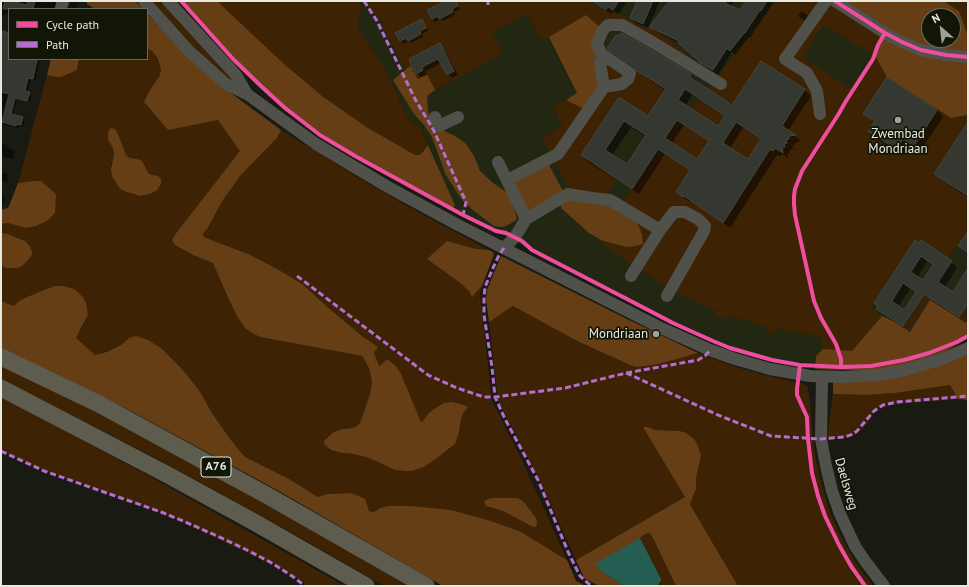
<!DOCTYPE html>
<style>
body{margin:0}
#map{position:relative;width:969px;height:587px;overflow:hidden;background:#191b12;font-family:"PT Sans",sans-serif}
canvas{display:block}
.frame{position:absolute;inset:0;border:2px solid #e7ebdf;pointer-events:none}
.legend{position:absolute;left:8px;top:8px;width:140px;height:52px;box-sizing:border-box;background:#121606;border:1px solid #676b5d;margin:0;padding:5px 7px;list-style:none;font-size:12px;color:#e7ebdf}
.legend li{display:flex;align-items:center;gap:8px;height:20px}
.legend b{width:20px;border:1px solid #676b5d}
.north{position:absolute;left:921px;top:8px;width:40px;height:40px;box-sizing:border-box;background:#121606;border:1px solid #676b5d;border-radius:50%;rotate:332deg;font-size:11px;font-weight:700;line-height:16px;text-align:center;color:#e7ebdf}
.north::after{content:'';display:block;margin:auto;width:14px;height:18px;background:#9fa297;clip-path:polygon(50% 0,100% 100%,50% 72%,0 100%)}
</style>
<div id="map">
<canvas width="969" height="587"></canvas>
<div class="frame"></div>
<ul class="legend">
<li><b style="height:5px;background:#ef4d9e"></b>Cycle path</li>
<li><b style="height:5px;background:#b36fd0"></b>Path</li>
</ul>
<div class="north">N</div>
</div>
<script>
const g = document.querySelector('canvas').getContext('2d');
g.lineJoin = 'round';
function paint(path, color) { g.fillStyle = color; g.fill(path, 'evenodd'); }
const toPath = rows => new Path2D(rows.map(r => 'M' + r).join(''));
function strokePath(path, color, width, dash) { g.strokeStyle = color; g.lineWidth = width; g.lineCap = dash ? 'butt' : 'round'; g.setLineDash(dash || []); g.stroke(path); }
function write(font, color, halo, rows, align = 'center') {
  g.font = font + ' "PT Sans",sans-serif'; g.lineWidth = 3.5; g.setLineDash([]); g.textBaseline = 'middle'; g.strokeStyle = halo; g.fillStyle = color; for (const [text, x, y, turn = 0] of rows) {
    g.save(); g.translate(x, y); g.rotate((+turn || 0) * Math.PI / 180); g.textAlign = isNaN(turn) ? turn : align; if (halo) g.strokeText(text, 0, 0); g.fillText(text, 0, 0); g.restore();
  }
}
paint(toPath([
 [359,1,825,1,824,25,873,55,951,118,968,115,968,336,854,365,792,362,735,349,634,303,563,267,453,208,455,205,419,124,412,123,406,115,386,70,361,32,358,26,359,18,363,7]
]), '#212710');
paint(toPath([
 [149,1,163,1,239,87,213,66,170,25],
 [217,1,359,1,363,7,359,18,358,26,361,32,386,70,406,115,412,123,419,124,428,145,422,153,419,155,415,155,368,128,322,96,283,63],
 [365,1,589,1,607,12,609,10,659,32,707,70,624,22,601,28,586,15,549,37,541,39,527,14,492,32,503,54,435,90,427,74,418,79,410,66,405,70,380,21],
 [773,1,845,1,885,26,873,55,823,25,803,58,851,88,873,55,876,57,887,77,864,114,875,121,868,132,896,149,903,139,914,146,938,110,951,118,968,115,968,122,934,174,968,196,968,231,958,246,948,258,921,240,914,240,871,306,882,316,852,351,823,349,821,337,776,328,775,335,767,333,767,327,729,315,726,319,715,316,717,311,679,294,628,262,595,238,618,246,626,247,618,209,671,131,723,70],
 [943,1,968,1,968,35,959,11],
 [147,48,152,51,158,59,161,70,159,77,151,88,146,104,168,129,218,120,241,151,174,236,175,245,193,255,213,263,229,300,237,316,252,333,260,337,362,356,369,368,371,374,372,382,370,394,360,423,357,427,353,428,343,429,343,453,354,454,369,458,395,470,404,471,412,471,424,467,450,449,457,438,461,419,463,413,424,420,422,423,386,360,381,365,379,366,374,353,378,347,362,336,331,310,302,284,279,270,204,237,203,234,207,229,223,200,241,175,277,138,281,130,369,184,420,213,489,250,476,249,428,259,459,282,469,291,472,298,476,292,482,286,480,294,492,401,521,458,567,560,555,552,411,506,388,506,380,508,373,512,369,511,359,496,351,493,327,494,318,497,289,479,245,457,230,439,212,413,199,390,182,369,161,348,129,338,121,345,95,355,75,338,81,330,88,315,54,286,27,297,19,301,14,306,1,301,1,265,6,268,22,266,31,255,30,246,25,241,19,238,3,233,1,234,1,224,8,223,26,228,36,226,47,221,34,181,18,183,47,75,56,77,77,70,79,59,147,59],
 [118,134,126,155,130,158,137,159,146,169,149,174,158,176,140,196,127,192,120,188,111,165,114,155,113,148,108,140],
 [492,498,506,498,525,503,536,518,533,527,503,511,490,508],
 [606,51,666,89,648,116,619,97,581,155,617,179,606,195,579,194,567,186,543,138,562,126,553,106,566,100,584,109],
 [513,306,577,341,630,365,659,364,698,353,733,366,761,374,804,384,808,388,810,400,812,432,816,460,823,489,831,515,844,542,856,563,873,586,738,586,690,503,696,489,696,478,701,456,686,433,680,431,655,430,648,427,644,427,685,497,576,560,538,477,498,401,489,322],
 [1,363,144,435,414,586,384,586,303,539,165,463,1,379],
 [950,385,958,399,897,404,880,407,873,412,869,421,863,428,855,435,842,439,827,439,833,394,866,395,895,393],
 [1,396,160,482,345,586,308,586,302,581,282,569,165,514,76,482,31,465,1,450],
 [649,533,651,534,676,586,657,586,661,581,661,579,640,538,645,534]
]), '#3d2204');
paint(toPath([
 [87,1,135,1,143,9,95,9,87,4],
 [180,1,217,1,283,63,322,96,368,128,415,155,419,155,422,153,428,145,455,205,453,208,369,163,321,133,284,108,260,87],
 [845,1,943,1,959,11,968,35,968,115,951,118,887,77,876,57,873,55,885,26],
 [929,16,953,16,953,40,929,40],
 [147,14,168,36,224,88,281,130,277,138,241,175,223,200,207,229,203,234,204,237,216,242,248,254,279,270,302,284,331,310,362,336,378,347,374,353,379,366,381,365,386,360,388,360,396,366,401,374,420,420,422,422,429,413,437,407,444,403,451,402,461,404,468,407,463,413,461,419,459,432,455,444,440,456,424,467,412,471,404,471,395,470,369,458,354,454,343,453,331,450,325,445,324,441,334,432,343,429,353,428,357,426,360,423,370,394,372,382,369,368,362,356,260,337,252,333,245,328,237,316,229,300,213,263,193,255,175,245,172,240,174,236,240,151,218,120,168,130,146,104,144,102,151,88,159,77,161,70,158,59,152,51,147,48],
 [586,15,601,28,600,58,599,86,584,109,566,100,577,93,549,37],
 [51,59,79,59,77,70,61,77,56,77,47,75],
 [410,66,418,79,427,74,435,90,427,96,428,112,436,127,457,137,466,144,474,156,480,171,493,183,506,192,511,198,517,219,510,224,503,227,494,226,474,211,462,200,449,180,445,173,432,137,424,125,414,114,393,80],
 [111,128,115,129,118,134,126,155,130,158,137,159,142,161,149,174,158,176,161,179,161,184,157,190,150,194,140,196,127,192,120,189,112,176,111,169,114,155,113,148,108,140,108,132],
 [548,163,564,193,528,212,512,182],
 [34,181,41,181,56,194,55,213,47,221,36,226,26,228,8,223,1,224,1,210,8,208,9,206,18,183],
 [565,198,597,199,635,220,639,227,642,234,643,244,636,246,626,247,603,241,589,233,561,208,561,204],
 [3,233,8,234,25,241,30,246,32,252,32,255,27,261,22,266,17,268,6,268,1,265,1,234],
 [447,241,476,249,489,250,494,253,493,257,482,286,476,292,472,298,469,291,459,282,427,259],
 [501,256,627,319,698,353,659,364,637,367,630,365,577,341,513,306,489,322,486,299,487,290],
 [54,286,63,286,74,289,83,297,86,303,88,315,76,338,95,355,106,352,121,345,129,338,136,336,148,340,161,348,182,369,199,390,212,413,230,439,245,457,289,479,318,497,327,494,351,493,359,496,365,499,369,511,373,512,380,508,388,506,411,506,451,510,491,521,521,532,567,560,576,581,586,586,443,586,277,490,127,409,1,348,1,301,14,306,19,301,27,297],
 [924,294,959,317,968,303,968,338,944,352,910,364,874,371,815,369,816,356,823,349,852,351,882,316,904,326],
 [968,354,968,400,958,399,950,385,895,393,866,395,833,394,833,382],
 [643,427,648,427,655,430,680,431,686,433,694,439,698,446,701,456,696,478,696,489,690,504,738,586,676,586,651,534,649,533,645,534,640,538,603,573,625,586,599,586,584,578,576,560,685,497],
 [492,498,518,498,525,503,536,518,537,523,536,527,533,527,503,511,486,506,484,502,488,499]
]), '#663e15');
paint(toPath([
 [640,538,661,579,661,581,657,586,625,586,603,573,597,566,595,564]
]), '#255d53');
paint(toPath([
 [1,1,59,1,56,9,9,9,9,14,5,13,4,16,1,16],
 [71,1,79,1,77,9,69,9],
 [448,1,456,1,460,9,454,12,455,15,443,21,441,19,435,22,433,19,429,11],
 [591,1,627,1,619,14,613,11,611,14],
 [639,1,660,1,648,28,636,23,631,18],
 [671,1,734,1,731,6,740,11,747,1,774,1,766,15,765,15,750,38,749,37,735,55,732,52,718,75,705,66,679,43,655,31,650,27],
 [802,11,808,15,805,21,798,16],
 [421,20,424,23,428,31,422,34,423,37,411,43,409,41,403,44,401,41,397,33],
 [1,32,9,34,9,59,36,59,35,64,37,65,38,59,40,59,35,80,31,79,27,93,31,96,30,102,17,99,13,115,23,118,25,120,23,127,19,126,18,128,1,124],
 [440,45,444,49,458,75,452,78,448,74,441,63,425,72,427,75,421,77,417,73],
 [609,49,690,75,697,81,732,106,761,62,804,90,811,96,788,131,795,136,801,141,795,143,795,145,792,146,793,149,790,150,790,153,787,154,788,158,782,154,780,157,777,155,730,228,691,201,690,202,684,198,677,192,691,171,665,154,639,194,588,162,582,155,619,98,649,118,666,91,645,77,638,71,616,56],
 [692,95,726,117,719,128,685,106],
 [684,125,709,142,698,160,672,143],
 [631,127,646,137,628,166,612,156],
 [743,128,762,140,749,160,730,148],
 [888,78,937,110,943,117,920,152,909,145,903,155,876,138,869,131,875,122,865,113],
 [968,125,968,198,942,180,935,174],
 [1,143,7,145,9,148,12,149,15,151,13,159,1,156],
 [1,172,6,173,8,175,7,183,1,181],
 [1,195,5,198,1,210],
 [915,241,951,261,957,268,944,288,953,293,968,272,968,319,966,323,930,300,910,332,884,315,878,308,879,307,875,303],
 [927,262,933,266,923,282,917,278],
 [910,289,916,293,904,311,898,307]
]), '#0007');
const building = toPath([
 [5,1,12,1,26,5,28,1,35,1,33,9,3,9,5,1],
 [446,1,456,1,458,6,452,9,453,12,439,19,438,16,432,19,427,10,446,1],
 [592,1,619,1,613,10,608,7,606,10,592,1],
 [637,1,653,1,643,24,630,18,637,1],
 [669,1,726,1,725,3,740,10,746,1,767,1,761,11,760,10,745,33,744,33,730,51,727,48,713,70,699,62,699,61,678,43,679,41,649,27,669,1],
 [422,19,426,28,420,31,421,34,408,41,406,38,400,41,395,33,422,19],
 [3,31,9,33,9,59,37,59,33,79,28,78,25,91,30,92,27,101,15,98,11,114,23,117,21,125,17,124,16,126,2,122,9,94,1,92,1,39,3,31],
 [621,33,650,49,691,74,690,77,732,105,761,61,805,89,782,126,796,135,789,136,789,139,786,140,787,143,784,144,785,147,782,147,783,153,775,148,773,151,770,149,723,223,684,196,683,197,676,192,690,170,658,149,632,189,581,155,619,97,648,116,666,89,637,71,634,67,608,50,607,48,616,35,619,36,621,33],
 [685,89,725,116,718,126,678,100,685,89],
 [677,120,709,141,697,159,665,138,677,120],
 [624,121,646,135,627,164,605,150,624,121],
 [736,122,761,139,748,159,723,143,736,122],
 [440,43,454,71,447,75,438,59,422,67,423,70,416,74,414,69,413,70,409,59,440,43],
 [887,77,937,110,914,146,903,139,896,149,868,131,875,121,863,114,887,77],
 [968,122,968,196,934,174,968,122],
 [968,231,968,252,958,246,968,231],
 [915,240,919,243,921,240,952,261,938,282,953,292,968,268,968,303,959,317,924,294,903,326,876,309,878,306,874,303,915,240],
 [921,256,933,265,923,280,911,272,921,256],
 [903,283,916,292,904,310,892,301,903,283]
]);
paint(building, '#343831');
strokePath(building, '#424740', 1);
strokePath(toPath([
 [144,1,189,51,226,84,247,94,316,144,388,187,458,225,661,328,710,350,735,359,770,369,810,376,844,377,879,375,905,370,942,359,968,348],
 [168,1,236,75,247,94],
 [835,1,885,33,902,42,921,50,946,55,968,57],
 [61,8,63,1],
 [604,59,597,44,603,30,608,25,622,25,654,43,721,84],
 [820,114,817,91,807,73,785,59,826,1],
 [435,117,439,126,458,117],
 [498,162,526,219],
 [507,180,558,154,604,87,622,84,628,79,630,73,606,57,600,63,604,87],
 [504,248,515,237,526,219,568,194,592,198,610,200,660,230],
 [631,276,660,230,674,212,685,212,698,219,705,226,704,231,667,296],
 [822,377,821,439,826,466,832,491,840,514,855,546,865,561,884,586]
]), '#4f514a', 12);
strokePath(toPath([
 [1,357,99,404,270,497,426,586],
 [1,388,168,475,254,522,366,586]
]), '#5e5c4e', 17);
strokePath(toPath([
 [364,1,377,21,415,99,433,129,466,202,463,215],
 [488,5,488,1],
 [504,248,499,255,493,268,485,287,484,297,484,315,492,367,495,397,505,419,538,480,569,554,580,576,589,584,592,586],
 [297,276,428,375,457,388,484,397,495,397,565,388,626,373,698,360,705,356,710,350],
 [626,373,718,415,771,436,821,439,845,437,853,434,857,431,874,411,883,405,897,402,968,396],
 [1,451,44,471,161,512,183,521,215,535,245,549,270,562,292,576,305,586]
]), '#b36fd0', 3, [6, 3]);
strokePath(toPath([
 [181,1,233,59,262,87,285,108,320,135,355,156,463,215,496,231,506,233,522,241,532,250,625,298,673,323,713,341,730,348,772,360,800,365,841,367,871,366,904,360,929,353,957,342,968,336],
 [835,1,885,33,902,42,921,50,946,55,968,57],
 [800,365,797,389,797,395,807,417,808,439,812,473,818,496,825,516,839,545,851,566,865,586],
 [841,367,841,359,836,344,821,318,814,301,795,215,794,204,794,196,795,189,802,171,838,115,846,101,873,59,878,45,885,33]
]), '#ef4d9e', 4);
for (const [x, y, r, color] of [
 [898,120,4,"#9fa297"],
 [656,334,4,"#9fa297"]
]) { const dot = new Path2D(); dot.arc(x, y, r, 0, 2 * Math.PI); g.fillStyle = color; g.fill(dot); strokePath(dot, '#121606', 1.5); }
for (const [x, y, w] of [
 [216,467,30]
]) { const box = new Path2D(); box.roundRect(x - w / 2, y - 10, w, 20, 3); g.fillStyle = '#121606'; g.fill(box); strokePath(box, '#e7ebdf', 1); }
write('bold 12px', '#e7ebdf', null, [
 ["A76",216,467]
]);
write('13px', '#e7ebdf', '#121606', [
 ["Zwembad",898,134],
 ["Mondriaan",898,149],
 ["Mondriaan",648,334,"right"]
]);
write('13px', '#e7ebdf', '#121606', [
 ["Daelsweg",846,484,74]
]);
</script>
